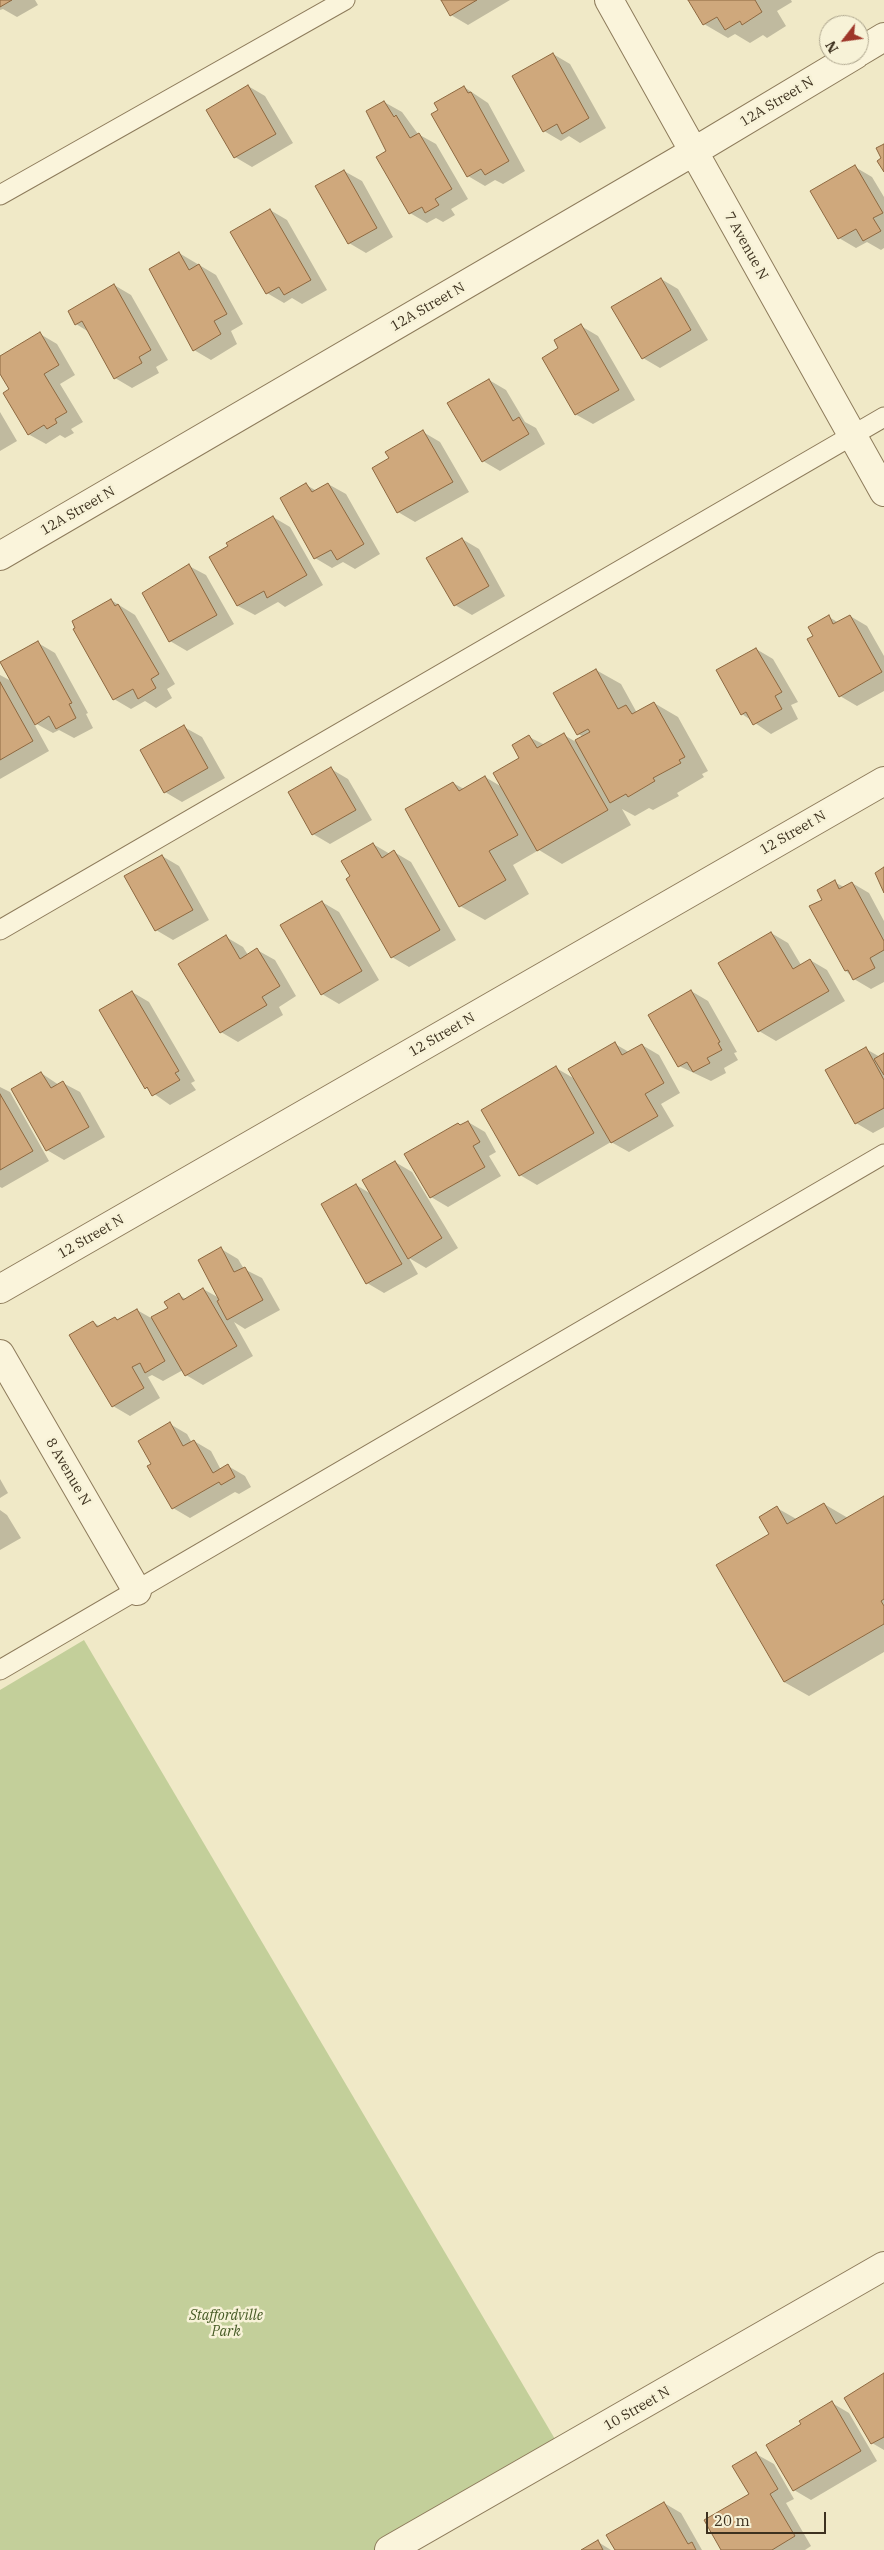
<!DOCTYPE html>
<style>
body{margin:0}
#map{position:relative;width:884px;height:2550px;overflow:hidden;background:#f0e9c7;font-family:"IBM Plex Serif",serif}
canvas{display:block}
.north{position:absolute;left:819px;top:15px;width:50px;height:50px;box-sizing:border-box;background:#f7f2d7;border:1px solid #ada58d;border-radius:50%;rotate:240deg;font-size:14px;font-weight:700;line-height:20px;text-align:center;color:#3d311f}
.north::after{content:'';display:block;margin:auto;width:18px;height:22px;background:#9e3629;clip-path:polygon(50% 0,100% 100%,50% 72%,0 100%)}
.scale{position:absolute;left:706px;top:2512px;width:120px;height:22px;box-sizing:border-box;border:2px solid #3d311f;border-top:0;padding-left:6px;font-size:15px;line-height:18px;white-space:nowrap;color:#3d311f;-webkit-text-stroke:4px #f7f2d7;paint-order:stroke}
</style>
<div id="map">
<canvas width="884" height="2550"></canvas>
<div class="north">N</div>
<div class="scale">20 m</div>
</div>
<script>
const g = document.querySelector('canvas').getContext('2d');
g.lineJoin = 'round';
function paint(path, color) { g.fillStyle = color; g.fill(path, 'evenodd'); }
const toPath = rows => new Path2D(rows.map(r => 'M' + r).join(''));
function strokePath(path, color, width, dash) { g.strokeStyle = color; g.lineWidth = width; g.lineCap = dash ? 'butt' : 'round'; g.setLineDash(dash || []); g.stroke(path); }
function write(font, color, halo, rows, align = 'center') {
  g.font = font + ' "IBM Plex Serif",serif'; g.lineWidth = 5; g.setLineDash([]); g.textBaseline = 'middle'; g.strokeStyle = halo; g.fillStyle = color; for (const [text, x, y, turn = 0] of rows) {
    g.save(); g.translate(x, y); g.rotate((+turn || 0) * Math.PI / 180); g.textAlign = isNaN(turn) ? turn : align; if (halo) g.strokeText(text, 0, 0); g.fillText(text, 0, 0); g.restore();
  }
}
paint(toPath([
 [84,1640,562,2451,389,2550,0,2550,0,1690]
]), '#c3cf9a');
paint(toPath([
 [0,0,35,0,38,5,17,17,3,9,0,10],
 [442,0,510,0,468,25,451,15],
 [690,0,791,0,792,2,777,11,786,26,767,38,763,35,750,43,735,34,728,38,704,24],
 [553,54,570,64,606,128,580,143,569,136,561,141,544,131],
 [248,86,265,96,293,143,252,167,235,157,208,110],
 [464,87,488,103,525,171,503,184,495,180,485,186,468,176],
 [384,102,402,112,418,134,436,144,468,199,451,209,455,215,443,222,436,218,427,223,410,213,387,152],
 [855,167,872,177,884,197,884,248,881,250,867,242,856,248,839,238],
 [344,171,362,181,393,237,366,253,349,243],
 [270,210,287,220,327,290,302,304,292,298,284,303,267,293],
 [179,253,216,275,243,324,231,331,237,344,211,360,194,350],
 [661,279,678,289,708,340,660,368,643,358],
 [114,285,131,295,168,360,156,367,159,373,132,388,115,378,89,332,76,324],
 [581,326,598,336,635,400,593,424,575,414,560,349],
 [40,334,57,344,75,375,60,384,83,422,71,429,74,433,65,438,60,435,46,444,28,434,11,390,0,372,0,357],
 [489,380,506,390,525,422,536,428,545,444,500,471,483,461],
 [0,412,17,441,0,451],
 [423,432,440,442,469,492,415,522,398,512,390,459],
 [328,484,346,494,380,554,355,569,343,562,332,568,315,558,306,485,317,491],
 [273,517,290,527,323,585,285,607,278,602,255,615,238,606,211,558],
 [462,539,479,549,505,596,472,615,455,605],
 [189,566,206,575,234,624,187,651,170,641],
 [111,600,135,615,175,684,167,689,172,698,156,708,145,701,131,709,114,699],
 [850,616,867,626,884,656,884,691,857,706,840,696,814,636,829,617,839,623],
 [38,643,55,653,88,713,86,714,93,728,74,738,59,730,53,733,33,722,49,751,0,779,0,675,13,682],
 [756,649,773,659,798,702,791,705,798,719,771,734,742,714],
 [596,670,621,684,637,713,654,703,678,717,708,771,702,774,704,777,677,793,679,796,653,810,649,808,635,816,622,809,631,825,562,864,539,850,513,865,529,894,485,920,460,906,453,783,464,789,485,777,502,787,521,758,529,737,545,745,564,735,576,742,584,737,578,734],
 [184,727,202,737,225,778,182,802,165,792],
 [331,769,348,779,372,820,330,844,313,834],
 [373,844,390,854,394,852,411,862,456,940,409,967,392,957,352,877],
 [162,856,179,866,209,920,173,940,156,930],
 [834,882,844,887,852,883,869,893,884,921,884,982,871,989,854,979,846,971,823,900],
 [322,902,339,912,379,980,339,1004,322,994],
 [771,933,788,943,801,965,810,960,827,970,845,1001,776,1041,759,1031],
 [226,937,243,947,248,955,257,950,275,960,296,996,279,1007,283,1015,238,1042,221,1032],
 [691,991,708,1001,737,1052,734,1053,738,1060,724,1068,726,1073,711,1081,679,1066],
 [132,992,149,1002,195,1081,191,1083,196,1090,170,1105,146,1088],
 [615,1044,629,1052,642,1045,659,1055,680,1093,661,1104,674,1126,629,1152,611,1142,537,1185,520,1175,556,1068,575,1079],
 [866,1049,880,1057,884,1054,884,1127,873,1133,856,1123],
 [41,1073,59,1085,63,1083,80,1092,105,1137,64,1160,47,1150],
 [0,1087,10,1092,49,1161,2,1188,0,1187],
 [468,1122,485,1132,496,1152,489,1156,501,1176,448,1207,431,1197,461,1126],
 [395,1162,412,1172,458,1248,426,1268,409,1258,418,1274,384,1293,367,1283,356,1185,373,1195],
 [221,1249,238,1259,244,1269,262,1278,280,1310,245,1329,234,1322,253,1356,203,1385,186,1375,183,1370,163,1381,152,1375,148,1377,160,1398,130,1416,113,1406,93,1322,101,1327,115,1318,119,1320,137,1310,151,1318,169,1308,179,1295,186,1299,203,1289,221,1299],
 [170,1424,187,1434,192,1443,194,1441,211,1451,221,1470,228,1466,245,1476,251,1487,239,1494,235,1492,190,1518,173,1508,153,1464],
 [0,1479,8,1493,0,1498],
 [884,1498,884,1652,809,1696,784,1682,771,1535,777,1508,798,1520,824,1504,848,1518],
 [0,1510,7,1515,21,1538,0,1550],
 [884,2375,884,2450,872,2443],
 [832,2403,849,2413,877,2461,811,2500,794,2490,803,2424],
 [756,2454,774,2464,794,2499,786,2503,811,2546,805,2550,723,2550,751,2495],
 [664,2503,681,2513,702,2550,616,2550],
 [598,2542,611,2550,584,2550]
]), '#0003');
const building = toPath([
 [0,0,12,0,0,7,0,0],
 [441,0,477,0,450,16,441,0],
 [688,0,755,0,762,12,742,25,740,21,725,30,717,17,703,25,688,0],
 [553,53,589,118,562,134,557,124,543,132,512,76,553,53],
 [248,85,276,134,234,158,206,110,248,85],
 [464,86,468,93,471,92,509,161,485,175,481,169,467,177,431,114,438,110,434,103,464,86],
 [384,101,394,117,396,115,410,138,419,133,452,189,435,199,439,205,425,213,422,207,409,214,376,157,386,151,366,111,384,101],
 [884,144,884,172,877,161,881,158,876,148,884,144],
 [855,165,883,213,873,218,881,231,863,241,856,229,838,239,810,191,855,165],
 [344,170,377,228,348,244,315,186,344,170],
 [270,209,311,280,284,295,279,287,266,294,230,232,270,209],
 [179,252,189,270,199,264,227,314,214,321,221,334,193,351,149,269,179,252],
 [661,278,691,330,642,359,611,307,661,278],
 [114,284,151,350,139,357,142,363,114,379,82,321,75,325,68,311,114,284],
 [581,324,619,390,575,415,542,358,558,348,554,340,581,324],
 [40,332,59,365,44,374,67,412,55,419,57,423,47,429,44,425,28,435,3,393,9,389,0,374,0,356,40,332],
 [489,379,513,421,519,417,529,434,482,462,447,403,489,379],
 [423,430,453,482,397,513,372,468,389,458,385,452,423,430],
 [306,483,312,492,328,483,364,544,337,560,331,550,314,559,280,498,306,483],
 [273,516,307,575,267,598,264,591,237,606,209,557,228,546,226,543,273,516],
 [462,538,489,586,454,606,426,558,462,538],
 [189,564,217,615,169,642,142,593,189,564],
 [111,599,115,606,118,604,159,674,151,679,156,688,138,699,133,689,113,700,73,629,75,628,72,621,111,599],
 [829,615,833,624,850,615,882,672,839,697,807,639,813,636,808,627,829,615],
 [38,641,72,703,69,704,76,718,56,729,49,716,35,725,0,662,38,641],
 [756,648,782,692,775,696,782,709,753,725,746,712,741,715,716,670,756,648],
 [596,669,618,709,626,705,632,714,654,702,685,757,679,760,681,763,653,778,655,781,628,797,626,794,610,803,575,740,590,732,588,729,577,735,553,693,596,669],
 [0,682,33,741,0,760,0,682],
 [184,725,208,768,164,793,140,750,184,725],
 [564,733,608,810,537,851,493,773,519,758,512,745,529,735,537,748,564,733],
 [331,767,356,810,312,835,288,792,331,767],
 [485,776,518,835,489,851,506,880,459,907,405,809,453,782,459,791,485,776],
 [373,843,382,858,394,850,440,930,391,958,346,879,350,876,341,861,373,843],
 [162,855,193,910,155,931,124,876,162,855],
 [884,867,884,893,875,873,884,867],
 [835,880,839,889,852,882,884,941,884,950,870,958,875,968,853,980,848,970,845,971,809,906,822,900,817,890,835,880],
 [322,901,362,971,321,995,280,925,322,901],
 [771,932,793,969,810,959,829,991,758,1032,718,963,771,932],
 [226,935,240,959,257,948,280,986,262,997,267,1005,220,1033,178,964,226,935],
 [691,990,720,1042,718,1043,722,1050,707,1058,710,1063,693,1072,687,1062,678,1067,648,1015,691,990],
 [132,991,179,1071,175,1073,180,1080,152,1096,147,1087,145,1089,99,1010,132,991],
 [615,1042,622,1055,642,1044,664,1083,645,1094,658,1116,611,1143,568,1069,615,1042],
 [866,1047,884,1080,884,1108,855,1124,825,1070,866,1047],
 [884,1053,884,1075,874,1059,884,1053],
 [556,1066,594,1133,519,1176,481,1110,556,1066],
 [41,1072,51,1088,63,1081,89,1127,46,1151,11,1089,41,1072],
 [0,1094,33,1151,0,1170,0,1094],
 [468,1121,480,1142,473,1146,485,1167,430,1198,404,1154,458,1123,460,1125,468,1121],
 [395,1161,442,1238,408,1259,362,1180,395,1161],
 [356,1184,402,1264,366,1284,321,1204,356,1184],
 [221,1247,234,1272,245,1267,263,1300,227,1320,217,1301,219,1300,198,1260,221,1247],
 [203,1288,237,1346,185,1376,151,1317,168,1308,164,1302,179,1293,183,1300,203,1288],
 [137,1309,165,1361,145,1373,140,1363,132,1367,144,1388,112,1407,69,1335,93,1321,97,1327,115,1317,117,1320,137,1309],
 [170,1422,183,1446,194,1440,213,1473,228,1464,235,1477,221,1485,219,1482,172,1509,147,1466,151,1464,138,1441,170,1422],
 [884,1496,884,1599,881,1601,884,1606,884,1624,784,1682,716,1565,769,1534,759,1517,777,1506,787,1524,824,1503,836,1524,884,1496],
 [884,2373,884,2437,871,2444,844,2398,884,2373],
 [832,2401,861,2451,793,2491,766,2445,801,2424,799,2421,832,2401],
 [756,2452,778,2489,770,2494,795,2536,772,2550,721,2550,704,2520,749,2494,732,2466,756,2452],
 [664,2502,688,2544,692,2542,696,2550,615,2550,606,2535,664,2502],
 [598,2540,603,2550,581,2550,598,2540]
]);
paint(building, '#cfa87c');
strokePath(building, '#8d6840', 1);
const lane = toPath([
 [0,195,345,0],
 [0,930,884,417],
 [0,1670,884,1154]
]);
const street = toPath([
 [609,0,884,492],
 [859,52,884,37],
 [0,556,693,152,855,55],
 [0,1289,884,781],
 [0,1354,137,1591],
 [389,2550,884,2266]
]);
strokePath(lane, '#8d7b5b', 21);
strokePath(street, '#8d7b5b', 30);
strokePath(lane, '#faf4db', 19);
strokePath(street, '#faf4db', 28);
write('14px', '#3d311f', '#f7f2d7', [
 ["12A Street N",777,102,-31],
 ["7 Avenue N",746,246,61],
 ["12A Street N",428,307,-30],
 ["12A Street N",78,511,-30],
 ["12 Street N",793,833,-30],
 ["12 Street N",442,1035,-30],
 ["12 Street N",91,1237,-30],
 ["8 Avenue N",68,1472,60],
 ["10 Street N",637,2409,-30]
]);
write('italic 14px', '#465a25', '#f7f2d7', [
 ["Staffordville",226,2316],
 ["Park",226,2332]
]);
</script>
